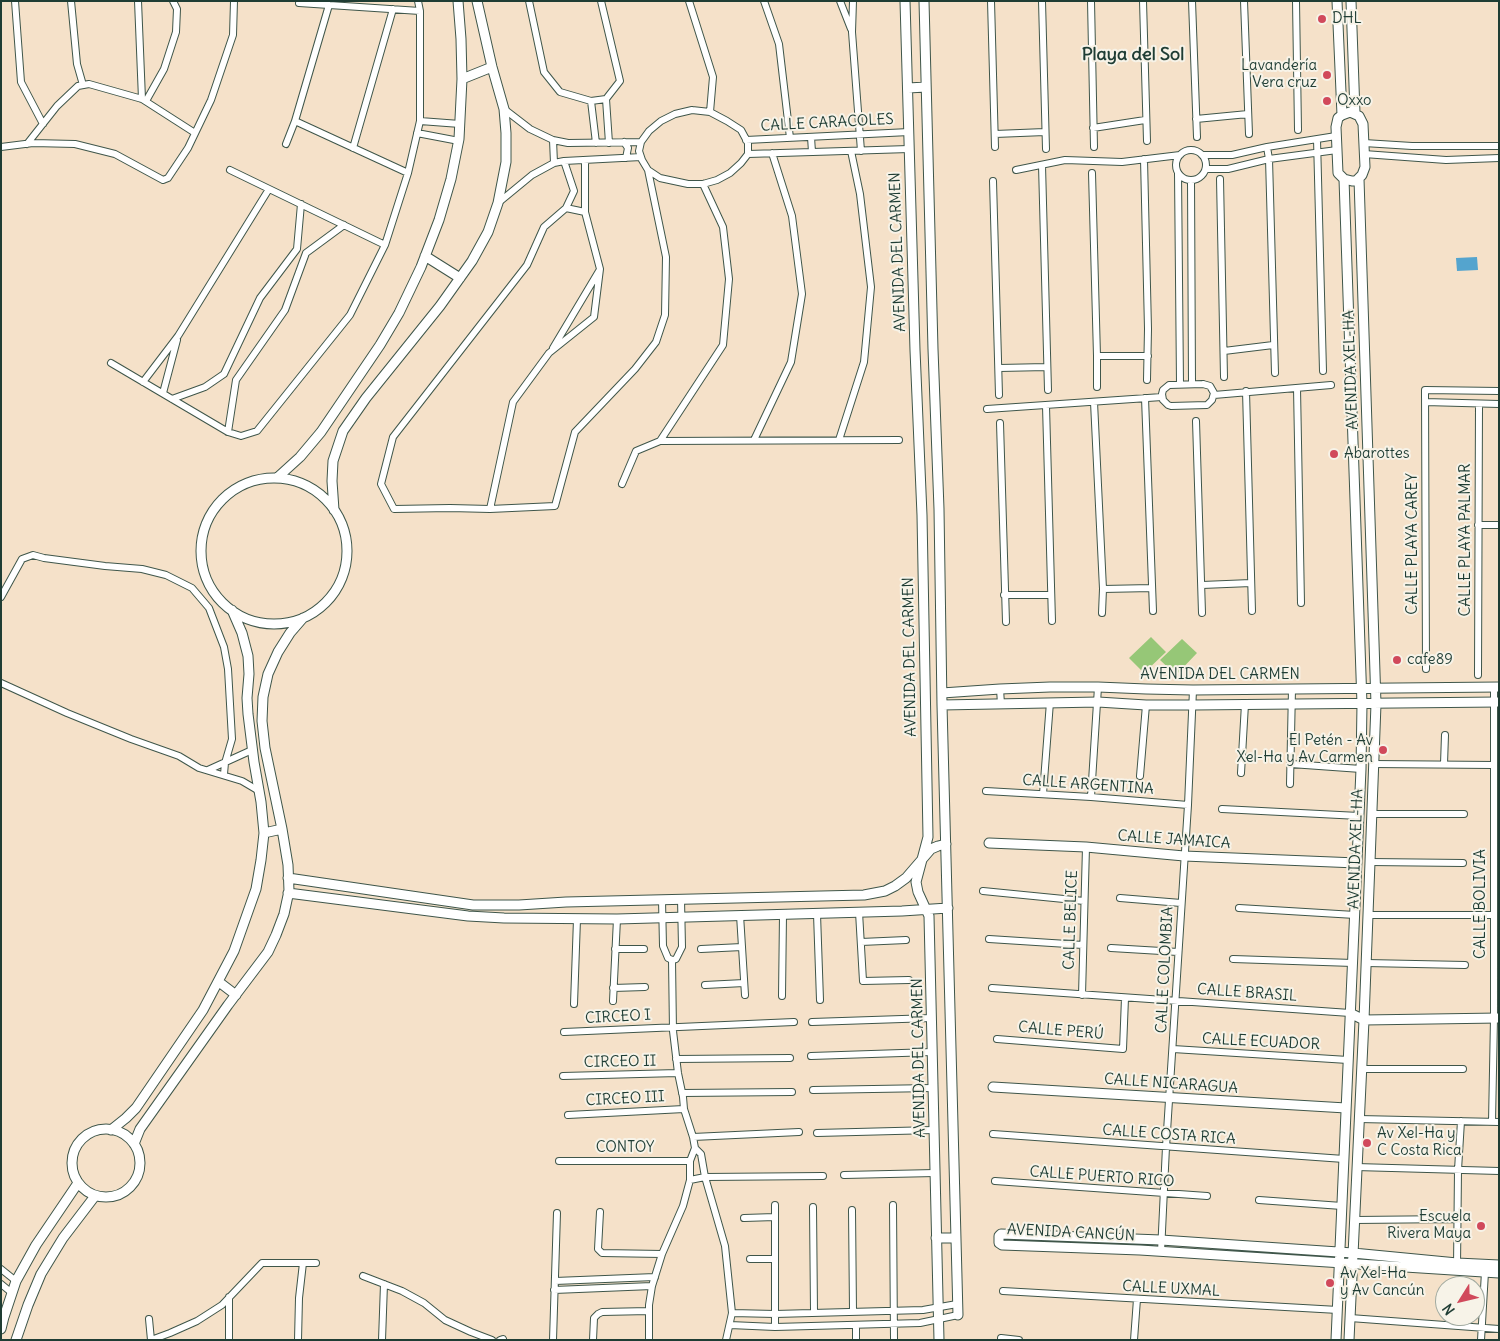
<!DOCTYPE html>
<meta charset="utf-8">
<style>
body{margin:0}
#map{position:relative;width:1500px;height:1341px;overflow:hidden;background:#f5e1c9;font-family:Delius,sans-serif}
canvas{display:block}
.frame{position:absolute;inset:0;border:2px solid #1f3d34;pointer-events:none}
.north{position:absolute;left:1435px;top:1276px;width:50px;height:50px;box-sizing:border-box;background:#f7f3e8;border:1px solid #a1aaa0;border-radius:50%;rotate:234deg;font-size:14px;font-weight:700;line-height:20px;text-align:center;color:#1f3d34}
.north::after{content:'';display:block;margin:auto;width:18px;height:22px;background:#d1495b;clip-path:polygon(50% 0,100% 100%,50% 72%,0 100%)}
</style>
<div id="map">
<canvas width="1500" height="1341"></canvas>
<div class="frame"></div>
<div class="north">N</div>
</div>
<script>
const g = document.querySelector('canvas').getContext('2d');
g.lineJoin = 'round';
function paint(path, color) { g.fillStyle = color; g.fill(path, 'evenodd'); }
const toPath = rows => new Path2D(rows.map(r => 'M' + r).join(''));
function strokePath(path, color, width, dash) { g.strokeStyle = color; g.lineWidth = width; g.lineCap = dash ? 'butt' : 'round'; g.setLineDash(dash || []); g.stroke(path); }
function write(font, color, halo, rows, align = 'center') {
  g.font = font + ' Delius,sans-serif'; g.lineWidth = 4; g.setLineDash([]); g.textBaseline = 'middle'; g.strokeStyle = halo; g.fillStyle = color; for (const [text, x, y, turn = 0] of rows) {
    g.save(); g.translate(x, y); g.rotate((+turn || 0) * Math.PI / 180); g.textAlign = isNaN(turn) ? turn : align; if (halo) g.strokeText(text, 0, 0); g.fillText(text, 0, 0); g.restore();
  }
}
paint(toPath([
 [1151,637,1166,652,1144,673,1129,658],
 [1182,639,1197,653,1176,675,1160,660]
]), '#96c777');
paint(toPath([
 [1477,257,1478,270,1457,271,1456,258]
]), '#54a4ce');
const street = toPath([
 [15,1,21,82,43,124],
 [71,1,77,64,83,85],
 [138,1,142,99],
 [529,1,544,72,560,92,591,101,606,99,620,81,601,1],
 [689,1,713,77,710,112],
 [764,1,779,44,790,138],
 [840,1,851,29],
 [853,1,852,32,861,151],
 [991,1,995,147],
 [1042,1,1046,149],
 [1091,1,1094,147],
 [1143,1,1147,141],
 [1192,1,1197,137],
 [1244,1,1249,134],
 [1296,1,1298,130],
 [299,3,420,11],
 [606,99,609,143],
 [146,101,164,69,176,32,177,9,173,1],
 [591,101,596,143],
 [504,109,530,129,553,140,568,143,641,142],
 [692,110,710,112,727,121,741,130,748,143,748,154,741,163,730,173,717,180,703,184,688,184,660,178,648,170,642,160,639,151,641,142,649,131,661,121,675,114,692,110],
 [1196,119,1248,114],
 [295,121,408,173],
 [420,121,460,124],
 [1093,128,1145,120],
 [417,133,459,141],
 [995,134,1045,132],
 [811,137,812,152],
 [1317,139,1323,371],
 [553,140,554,163],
 [746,140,909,132],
 [624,142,628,148,626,158],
 [1364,143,1412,146,1499,146],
 [27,144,57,106,78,86,89,84,142,99,195,133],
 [286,144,295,121,329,5],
 [1,147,33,143,75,144,115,154,163,180,168,178,188,148,211,100,233,35,234,1],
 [1267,147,1269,159,1275,373],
 [353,148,393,9],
 '1176 165a15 15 0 1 1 30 0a15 15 0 1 1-30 0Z',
 [748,154,909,149],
 [1364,154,1446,160,1499,158],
 [1202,155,1232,155,1267,147,1336,136],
 [1144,159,1148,329,1147,380],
 [585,160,585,212],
 [564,161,574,191,566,208],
 [1042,165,1048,390],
 [1206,169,1228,169,1269,159,1337,150],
 [230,170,385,245],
 [1016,170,1065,160,1122,162,1180,155],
 [1092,173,1097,356,1097,387],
 [1178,173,1180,384],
 [1220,179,1224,377],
 [1191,180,1192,384],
 [993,181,999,395],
 [498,203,532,175,554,163,564,161,641,157],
 [553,348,599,271],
 [1224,351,1273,345],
 [1097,356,1148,356],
 [111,363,228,432,241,436,257,431,350,315,385,245,408,173,420,121,420,11,418,1],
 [999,368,1047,367],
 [143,382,178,336,269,189],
 [1203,384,1210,386,1214,393,1212,400,1207,405,1171,406,1168,405,1163,400,1162,394,1163,390,1169,385,1203,384],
 [1297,388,1301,603],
 [1246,391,1252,611],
 [163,393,177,340],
 [1214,395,1331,385],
 [1145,398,1153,611],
 [172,399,205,387,224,374,260,298,297,249,301,204],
 [1094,402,1103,589,1102,613],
 [1425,402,1499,404],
 [1046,406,1052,621],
 [987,409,1162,397],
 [1196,421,1202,613],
 [1000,423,1006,622],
 [228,432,236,380,285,310,306,253,344,225],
 [754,440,791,362,802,294,792,216,772,153],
 [839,440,864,362,871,287,860,194,851,151],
 [660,441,899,440],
 [622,484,636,451,660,441,723,345,729,279,723,227,703,184],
 [490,509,513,402,549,353,594,317,600,269,585,212,566,208,544,227,527,265,393,437,381,484,394,509,450,508,490,509,555,506,575,432,635,369,656,342,665,315,666,257,648,170],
 [1478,525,1499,525],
 [1202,585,1251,583],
 [1103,589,1152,588],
 [1004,595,1051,595],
 [1,597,22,559,33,555,44,558,105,566,142,569,166,575,192,588,209,608,224,647,228,669,232,739,225,763,224,774],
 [1426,669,1425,390,1499,391],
 [1478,675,1479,404],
 [1,683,67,713,131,739,179,756,199,768,242,781,259,791],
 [1000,689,1001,704],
 [1291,764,1361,769],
 [1373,764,1493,765],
 [1444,764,1445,735],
 [208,770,252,750],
 [1241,773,1245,704],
 [1140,776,1146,705],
 [1290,784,1292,689],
 [986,791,1091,797,1188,805],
 [1043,794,1050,702],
 [1091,797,1098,687],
 [1222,809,1359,816],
 [1371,814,1464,814],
 [1370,862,1463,863],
 [983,891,1084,901],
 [1120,898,1181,903],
 [662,900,663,946,668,958,672,960],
 [1239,908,1355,915],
 [859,912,863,981,909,980],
 [817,914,820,1000],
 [740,915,745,995],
 [1368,915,1493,915],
 [989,939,1083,945],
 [861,942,906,940],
 [1111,948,1178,952],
 [615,949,644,949],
 [701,949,742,947],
 [1233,959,1353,963],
 [672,960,676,959,682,947,681,899],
 [1366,963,1465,965],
 [705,985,744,983],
 [613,988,645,987],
 [992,988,1350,1013],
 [1082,995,1086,847],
 [782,996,783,915],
 [613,1001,617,919],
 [574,1004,577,919],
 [812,1022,932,1018],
 [564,1032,794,1022],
 [997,1039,1123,1049,1125,998],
 [1173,1049,1348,1060],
 [811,1056,932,1052],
 [676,1059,790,1058],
 [1361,1069,1463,1069],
 [563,1076,678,1073],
 [813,1090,933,1088],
 [682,1093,792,1092],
 [568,1115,684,1109],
 [1359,1119,1499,1122],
 [1492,1122,1494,1018,1494,687],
 [817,1133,934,1130],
 [993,1134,1344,1159],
 [693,1137,799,1132],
 [695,1148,701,1154,705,1177,725,1246,732,1313,726,1340],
 [559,1161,690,1161],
 [1356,1167,1499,1171],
 [844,1175,935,1173],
 [690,1180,705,1177,823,1176],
 [995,1181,1207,1196],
 [1259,1200,1342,1206],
 [775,1205,775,1327],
 [893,1205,894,1340],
 [813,1207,814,1312],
 [852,1210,853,1311],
 [600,1212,598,1249,602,1253,662,1254],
 [744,1218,775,1217],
 [1355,1220,1457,1219],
 [1161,1252,1166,1147,1188,805,1193,690],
 [750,1259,775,1259],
 [1457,1267,1458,1170,1461,1121],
 [1,1269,16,1281],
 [363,1276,402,1291,424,1303,445,1320,471,1332,492,1340],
 [555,1281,655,1277],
 [1,1284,12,1293],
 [554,1290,652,1286],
 [1003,1291,1338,1310],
 [732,1313,775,1314,923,1310,957,1304],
 [1350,1318,1499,1329],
 [149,1319,151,1340],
 [730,1325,775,1327,920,1323,958,1315],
 [856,1325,856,1340],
 [1001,1338,1019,1340],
 [151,1340,170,1333,197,1321,222,1305,262,1263,316,1263],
 [229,1340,229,1297],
 [298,1340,299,1298,303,1263],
 [382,1340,384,1284],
 [500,1340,503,1339],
 [553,1340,557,1213],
 [593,1340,594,1318,598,1314,602,1312,649,1311],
 [649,1340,649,1305,652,1286,662,1254,683,1206,690,1180,690,1161,695,1148,693,1137,684,1109,683,1097,678,1073,673,1031,672,960],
 [1134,1340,1137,1299],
 [1481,1340,1485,1272]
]);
const secondary = toPath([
 [905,1,915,350,922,515,928,837,916,882,918,892,929,916,939,1340],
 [924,1,933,349,939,509,942,705,958,1315],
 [1337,1,1342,115],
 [1351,1,1355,113],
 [462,79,492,67],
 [908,88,926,87],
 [1350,112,1359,116,1363,124,1365,167,1362,175,1356,181,1352,181,1344,179,1338,173,1336,127,1338,118,1342,115,1350,112],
 [425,256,460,278],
 [278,477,300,457,321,432,380,345,399,313,421,267,439,220,451,179,459,139,462,79,461,39,458,1],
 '201 551a73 73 0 1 1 146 0a73 73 0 1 1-146 0Z',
 [334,510,332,481,333,461,343,431,366,398,440,306,472,261,488,232,498,203,506,162,506,133,504,109,492,67,477,1],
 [942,693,1000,689,1050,687,1098,687,1146,689,1193,690,1499,687],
 [942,705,1098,702,1146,705,1194,705,1499,702],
 [264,833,282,829],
 [989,843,1086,847,1184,856,1357,863],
 [288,878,473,905,519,905,566,902,864,895,885,891,895,886,906,878,931,849,938,846,946,844],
 [288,893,468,916,504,918,617,919,902,911,948,908],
 [219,982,236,995],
 [1350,1013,1364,1020,1499,1018],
 [993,1087,1346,1108],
 '72 1163a34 34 0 1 1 68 0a34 34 0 1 1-68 0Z',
 [111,1130,126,1118,136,1108,203,1010,234,951,256,889,261,860,264,833,261,802,254,762,248,714,247,698,249,674,248,656,242,633,232,610],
 [134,1144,140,1129,228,1005,268,952,276,935,284,914,289,891,288,865,282,829,265,748,262,721,263,697,268,674,278,652,290,633,303,618],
 [936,1238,956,1238],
 [1499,1265,1457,1263,1353,1253,1161,1240,1001,1234,999,1236,999,1243,1002,1245,1140,1250,1499,1273],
 [1,1329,4,1317,16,1281,36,1245,78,1183],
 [16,1340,28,1305,41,1274,63,1238,95,1196],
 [1336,1340,1361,769,1362,704,1344,179],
 [1349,1340,1364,1020,1376,704,1359,179]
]);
strokePath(street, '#3f564a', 8);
strokePath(secondary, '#3f564a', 11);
strokePath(street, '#fff', 6);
strokePath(secondary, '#fff', 9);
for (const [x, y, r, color] of [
 [1322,19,5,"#d1495b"],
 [1327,75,5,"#d1495b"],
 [1327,101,5,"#d1495b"],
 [1334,454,5,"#d1495b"],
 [1397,660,5,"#d1495b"],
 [1383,750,5,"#d1495b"],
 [1367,1143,5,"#d1495b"],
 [1481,1226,5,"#d1495b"],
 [1330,1283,5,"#d1495b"]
]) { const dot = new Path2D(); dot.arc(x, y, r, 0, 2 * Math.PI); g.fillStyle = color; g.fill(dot); strokePath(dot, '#f7f3e8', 2); }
write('15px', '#1f3d34', '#f7f3e8', [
 ["DHL",1332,19],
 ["Lavandería",1317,66,"right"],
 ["Vera cruz",1317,83,"right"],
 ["Oxxo",1337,101],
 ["Abarottes",1344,454],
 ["cafe89",1407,660],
 ["El Petén - Av",1373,741,"right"],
 ["Xel-Ha y Av Carmen",1373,758,"right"],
 ["Av Xel-Ha y",1377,1134],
 ["C Costa Rica",1377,1151],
 ["Escuela",1471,1217,"right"],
 ["Rivera Maya",1471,1234,"right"],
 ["Av Xel-Ha",1340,1274],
 ["y Av Cancún",1340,1291]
], 'left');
write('15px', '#1f3d34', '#f7f3e8', [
 ["CALLE CARACOLES",827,123,-3],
 ["AVENIDA DEL CARMEN",898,252,-92],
 ["AVENIDA XEL-HA",1351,370,-92],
 ["CALLE PLAYA PALMAR",1466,540,-90],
 ["CALLE PLAYA CAREY",1413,544,-90],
 ["AVENIDA DEL CARMEN",910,657,-91],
 ["AVENIDA DEL CARMEN",1220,675],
 ["CALLE ARGENTINA",1088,785,4],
 ["CALLE JAMAICA",1174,840,4],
 ["AVENIDA XEL-HA",1356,849,-88],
 ["CALLE BOLIVIA",1481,904,-90],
 ["CALLE BELICE",1071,920,-88],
 ["CALLE COLOMBIA",1165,970,-87],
 ["CALLE BRASIL",1247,993,4],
 ["CIRCEO I",618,1017,-3],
 ["CALLE PERÚ",1061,1031,5],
 ["CALLE ECUADOR",1261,1042,3],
 ["AVENIDA DEL CARMEN",919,1058,-91],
 ["CIRCEO II",620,1062,-1],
 ["CALLE NICARAGUA",1171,1084,4],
 ["CIRCEO III",625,1099,-3],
 ["CALLE COSTA RICA",1169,1135,4],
 ["CONTOY",625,1148],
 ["CALLE PUERTO RICO",1102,1177,4],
 ["AVENIDA CANCÚN",1071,1233,3],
 ["CALLE UXMAL",1171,1289,3]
]);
write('bold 18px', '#1f3d34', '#f7f3e8', [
 ["Playa del Sol",1133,55]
]);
</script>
